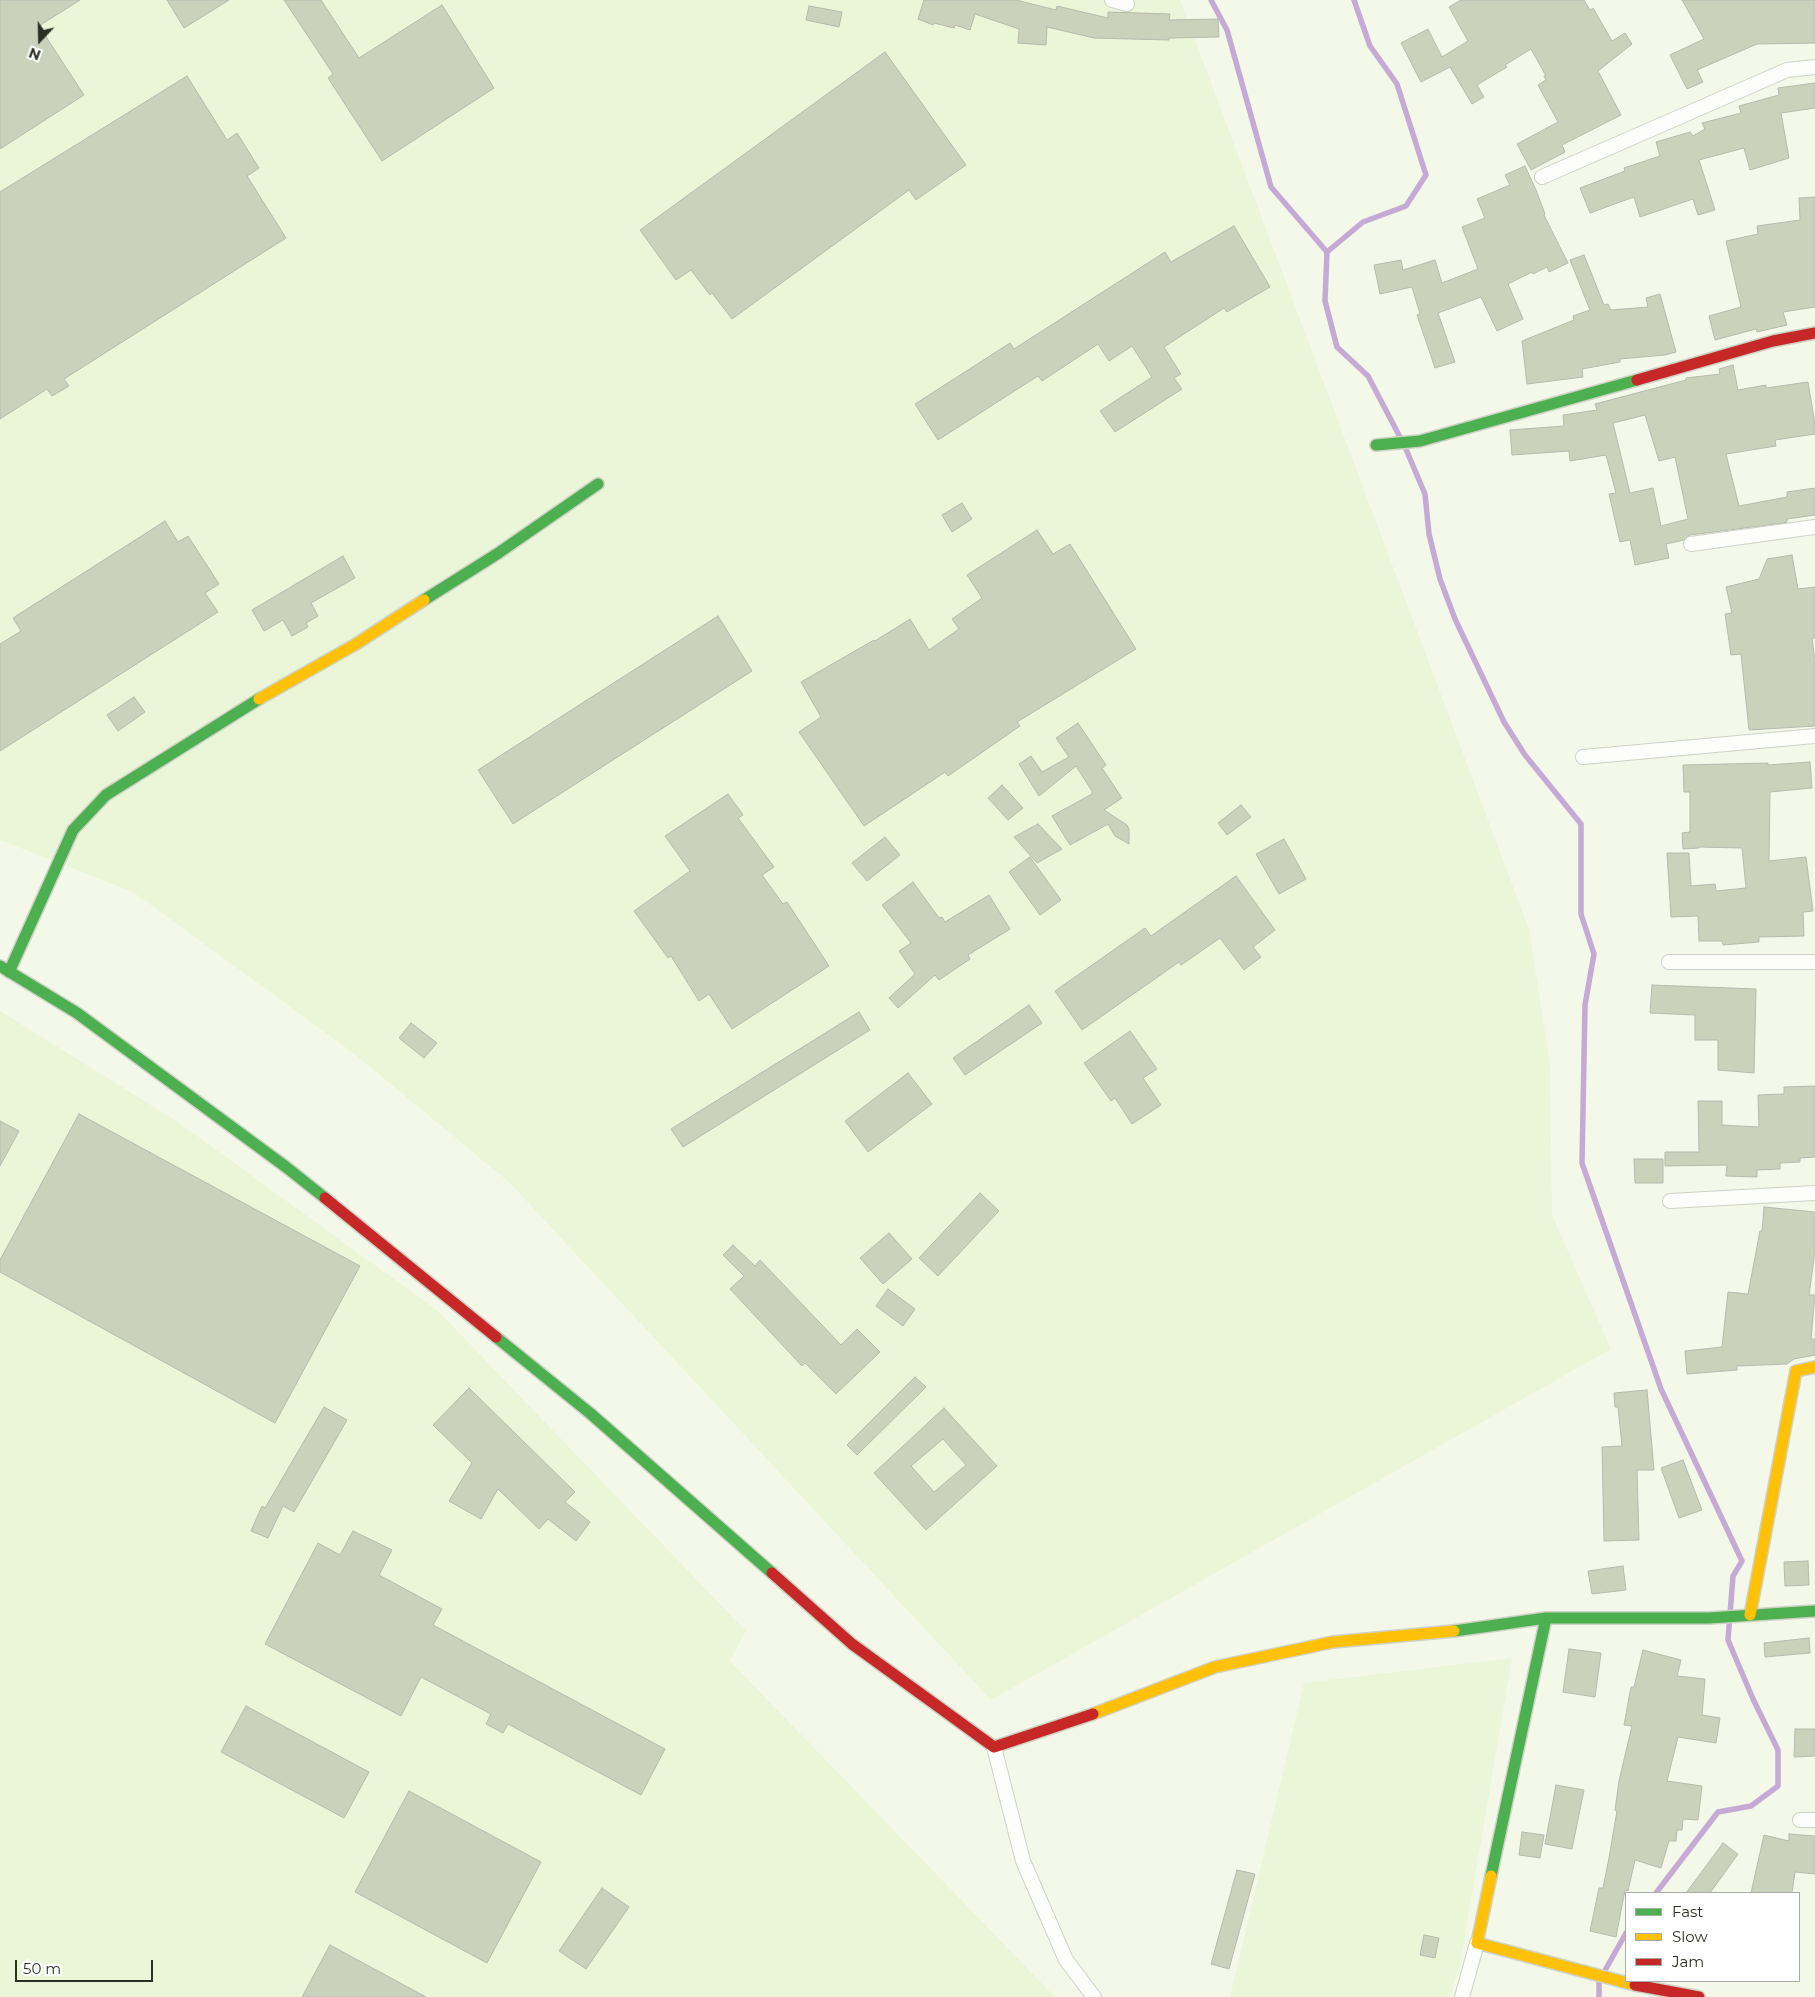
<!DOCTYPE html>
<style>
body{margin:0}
#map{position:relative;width:1815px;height:1997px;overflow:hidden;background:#f3f8e9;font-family:Montserrat,sans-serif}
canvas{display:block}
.legend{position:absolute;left:1625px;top:1892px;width:175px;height:90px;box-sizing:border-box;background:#fff;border:1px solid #abaca7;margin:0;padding:6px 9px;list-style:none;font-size:15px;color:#2c3023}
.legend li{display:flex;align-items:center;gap:10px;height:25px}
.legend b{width:25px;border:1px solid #abaca7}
.north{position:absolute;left:15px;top:15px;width:50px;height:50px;-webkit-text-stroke:4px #fff;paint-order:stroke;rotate:201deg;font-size:14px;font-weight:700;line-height:20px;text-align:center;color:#2c3023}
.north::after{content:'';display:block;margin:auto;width:18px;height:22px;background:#2c3023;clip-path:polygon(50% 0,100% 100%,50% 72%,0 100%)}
.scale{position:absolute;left:15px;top:1960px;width:138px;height:22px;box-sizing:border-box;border:2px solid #2c3023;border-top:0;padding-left:6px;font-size:15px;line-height:18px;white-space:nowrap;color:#2c3023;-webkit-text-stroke:4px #fff;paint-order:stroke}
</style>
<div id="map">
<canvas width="1815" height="1997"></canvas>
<ul class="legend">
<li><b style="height:6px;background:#4caf50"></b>Fast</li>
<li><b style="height:6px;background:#ffc107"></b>Slow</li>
<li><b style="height:6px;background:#c62828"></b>Jam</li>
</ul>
<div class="north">N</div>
<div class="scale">50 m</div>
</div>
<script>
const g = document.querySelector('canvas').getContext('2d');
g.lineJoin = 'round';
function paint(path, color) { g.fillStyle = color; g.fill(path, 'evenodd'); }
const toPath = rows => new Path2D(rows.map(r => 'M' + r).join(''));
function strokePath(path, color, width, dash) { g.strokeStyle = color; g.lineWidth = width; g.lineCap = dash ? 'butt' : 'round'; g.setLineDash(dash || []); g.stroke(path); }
paint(toPath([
 [0,0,1180,0,1529,929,1550,1064,1552,1215,1611,1349,991,1700,510,1183,352,1052,133,892,0,840],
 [0,1011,178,1122,438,1311,746,1631,730,1661,1055,1997,0,1997],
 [1512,1658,1461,1959,1450,1997,1230,1997,1304,1683]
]), '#ebf6d8');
strokePath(toPath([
 [1211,0,1227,30,1271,187,1327,252],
 [1354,0,1370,46,1397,84,1426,175,1406,206,1363,222,1327,252,1325,301,1337,347,1368,376,1401,439],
 [1405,447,1425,494,1429,534,1440,579,1455,619,1504,722,1525,755,1581,824,1581,914,1594,954,1585,1005,1582,1163,1661,1389,1742,1561,1733,1576,1728,1640,1753,1699,1778,1750,1778,1786,1751,1806,1718,1812,1656,1893],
 [1599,1997,1599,1981,1626,1933]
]), '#c4aad4', 5.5);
const building = toPath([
 [0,0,80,0,39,26,84,95,0,149,0,0],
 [167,0,229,0,184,28,167,0],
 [284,0,321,0,359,58,442,5,494,88,382,161,328,78,333,74,284,0],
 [924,0,1016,0,1056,10,1057,6,1108,18,1108,12,1170,14,1169,20,1218,19,1219,37,1169,38,1169,40,1094,38,1047,27,1046,45,1018,43,1019,29,975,14,970,30,955,25,954,28,934,23,933,25,918,19,924,0],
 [1461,0,1584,0,1590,10,1593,8,1612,41,1625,33,1632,44,1598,71,1621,115,1562,145,1565,152,1531,170,1517,144,1558,122,1538,85,1546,80,1544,76,1546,76,1531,49,1505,65,1507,67,1477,85,1484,97,1472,104,1450,67,1421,82,1401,43,1428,29,1442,57,1468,41,1449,7,1461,0],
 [1682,0,1815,0,1815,43,1757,44,1697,70,1703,82,1687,89,1670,55,1704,39,1682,0],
 [809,6,842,12,839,27,806,20,809,6],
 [885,52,966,165,916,200,909,190,732,319,712,293,710,295,691,270,676,280,640,230,885,52],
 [187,76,227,140,237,133,259,168,247,176,286,238,64,379,69,386,52,396,47,389,0,419,0,192,187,76],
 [1815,83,1815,108,1781,113,1789,158,1750,170,1744,148,1699,160,1715,210,1698,215,1693,199,1640,217,1634,197,1590,213,1580,188,1625,171,1624,168,1660,156,1656,142,1690,132,1693,136,1705,129,1702,123,1741,113,1739,106,1779,95,1778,88,1815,83],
 [1525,166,1536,190,1545,214,1544,215,1568,263,1549,272,1547,267,1533,274,1532,272,1508,284,1523,319,1497,331,1481,297,1438,313,1455,362,1435,368,1417,315,1420,314,1412,287,1380,294,1374,265,1401,260,1403,270,1435,260,1442,283,1478,269,1462,227,1485,218,1477,199,1510,185,1505,175,1525,166],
 [1815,197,1815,307,1783,312,1787,325,1757,332,1756,329,1715,340,1709,316,1741,307,1726,241,1758,234,1757,226,1800,220,1799,198,1815,197],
 [1234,226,1270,287,1227,312,1224,308,1164,347,1181,374,1174,378,1182,389,1115,432,1100,411,1152,377,1132,346,1109,361,1098,344,1042,381,1038,376,938,440,915,404,1010,343,1014,349,1165,252,1171,262,1234,226],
 [1584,255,1604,305,1608,304,1611,310,1648,307,1646,298,1660,294,1676,352,1665,355,1620,359,1620,362,1582,369,1583,377,1527,384,1522,341,1574,320,1573,316,1590,310,1570,260,1584,255],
 [1733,365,1738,390,1766,385,1766,388,1808,382,1815,424,1815,434,1775,440,1776,446,1726,454,1739,506,1787,497,1787,492,1815,488,1815,515,1787,519,1787,522,1783,523,1690,535,1684,540,1666,544,1669,558,1635,565,1630,540,1620,542,1609,494,1616,493,1606,455,1570,461,1569,451,1512,455,1510,430,1564,426,1563,415,1597,410,1595,404,1686,380,1686,378,1720,374,1719,369,1733,365],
 [1645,415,1659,461,1675,457,1688,519,1661,526,1653,488,1630,493,1613,423,1645,415],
 [962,503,972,519,952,532,942,515,962,503],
 [165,521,178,542,188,536,219,584,205,593,218,612,0,751,0,644,21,631,13,618,165,521],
 [1037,530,1053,554,1070,544,1136,649,1017,722,1020,726,948,776,945,772,864,826,799,732,821,717,801,682,874,640,875,641,910,619,929,650,959,629,952,619,982,598,967,575,1037,530],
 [1792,555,1798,589,1815,587,1815,638,1812,638,1815,661,1815,726,1749,730,1741,654,1731,655,1725,614,1732,613,1726,587,1759,579,1767,559,1792,555],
 [343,556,355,578,311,603,318,616,306,623,308,627,292,636,283,620,264,631,252,610,343,556],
 [718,616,752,671,513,824,478,770,718,616],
 [134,697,145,712,118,731,107,715,134,697],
 [1078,723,1106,765,1102,768,1122,798,1104,810,1127,825,1129,829,1129,844,1115,836,1108,824,1070,845,1052,816,1092,794,1092,791,1076,766,1039,796,1019,764,1031,756,1042,772,1069,757,1056,738,1078,723],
 [1810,762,1812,788,1770,792,1769,861,1806,857,1813,911,1803,912,1804,936,1759,937,1759,942,1723,945,1722,941,1699,941,1698,916,1671,917,1667,853,1689,853,1691,886,1715,884,1716,891,1746,888,1742,848,1699,847,1699,848,1683,849,1682,833,1690,832,1690,792,1684,792,1683,765,1768,763,1768,765,1810,762],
 [1002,785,1023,808,1008,820,988,798,1002,785],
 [728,794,743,815,738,818,774,867,762,875,783,904,787,902,829,966,732,1029,709,994,699,1001,671,956,668,958,634,911,690,871,665,836,728,794],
 [1241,805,1251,817,1227,835,1218,823,1241,805],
 [1038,824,1062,849,1037,863,1014,837,1038,824],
 [885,837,900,855,867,881,852,863,885,837],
 [1284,839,1306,879,1279,894,1256,854,1284,839],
 [1030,857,1061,900,1040,915,1009,872,1030,857],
 [1236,876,1275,930,1253,947,1261,957,1244,970,1220,938,1181,965,1179,962,1082,1030,1055,991,1145,928,1151,936,1236,876],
 [913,882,939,918,942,917,945,922,989,895,1010,929,968,955,970,959,939,980,935,975,898,1008,889,998,915,974,899,951,911,943,882,905,913,882],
 [1652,985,1756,989,1754,1073,1718,1070,1718,1040,1695,1040,1695,1015,1650,1013,1652,985],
 [1029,1005,1042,1023,965,1075,953,1058,1029,1005],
 [859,1012,870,1030,683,1147,671,1129,859,1012],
 [411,1023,437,1043,424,1058,399,1038,411,1023],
 [1130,1031,1157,1069,1143,1078,1161,1105,1132,1124,1115,1098,1111,1101,1084,1063,1130,1031],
 [908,1073,932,1104,868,1152,845,1121,908,1073],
 [1815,1086,1815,1157,1800,1158,1800,1162,1780,1163,1780,1169,1757,1170,1757,1177,1726,1176,1727,1165,1665,1166,1665,1152,1699,1152,1698,1101,1722,1101,1722,1125,1759,1127,1758,1095,1784,1094,1784,1087,1815,1086],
 [79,1114,360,1266,275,1423,0,1272,0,1260,79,1114],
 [0,1121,19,1131,0,1166,0,1121],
 [1634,1159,1663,1159,1663,1183,1635,1183,1634,1159],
 [980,1193,999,1211,938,1276,919,1258,980,1193],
 [1764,1207,1815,1212,1815,1251,1809,1295,1815,1295,1811,1339,1815,1339,1815,1355,1794,1359,1787,1364,1737,1366,1737,1370,1687,1374,1685,1351,1722,1347,1728,1292,1748,1294,1760,1231,1762,1231,1764,1207],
 [889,1233,912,1259,883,1284,860,1258,889,1233],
 [733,1245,755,1266,760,1260,841,1345,857,1329,880,1352,836,1394,805,1363,802,1366,730,1289,744,1276,723,1255,733,1245],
 [888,1289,915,1309,903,1326,876,1306,888,1289],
 [915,1377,926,1387,857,1455,847,1445,915,1377],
 [469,1388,575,1492,565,1502,590,1522,576,1541,548,1519,539,1529,498,1489,481,1519,449,1501,472,1463,433,1425,469,1388],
 [1647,1390,1654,1470,1637,1470,1639,1540,1604,1541,1602,1447,1622,1446,1618,1407,1615,1407,1614,1393,1647,1390],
 [324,1407,347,1420,294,1512,283,1506,268,1538,251,1531,262,1506,265,1508,324,1407],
 [944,1408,997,1466,926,1530,874,1473,944,1408],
 [943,1439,966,1465,934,1492,911,1466,943,1439],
 [1683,1460,1702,1510,1679,1518,1661,1468,1683,1460],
 [353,1531,392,1550,379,1575,442,1609,433,1625,665,1749,641,1795,508,1724,503,1733,486,1724,491,1714,421,1677,401,1716,265,1644,318,1543,340,1555,353,1531],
 [1808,1561,1809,1585,1785,1586,1784,1562,1808,1561],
 [1623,1566,1626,1590,1592,1594,1588,1571,1623,1566],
 [1809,1638,1810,1653,1765,1657,1764,1643,1809,1638],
 [1569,1649,1601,1653,1595,1697,1563,1692,1569,1649],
 [1643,1650,1681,1660,1677,1676,1705,1679,1702,1715,1720,1718,1716,1743,1678,1737,1667,1781,1702,1786,1698,1820,1683,1819,1682,1830,1677,1830,1676,1841,1669,1841,1661,1868,1635,1860,1628,1891,1625,1890,1616,1937,1590,1931,1599,1888,1603,1888,1609,1858,1617,1811,1615,1810,1619,1781,1632,1726,1624,1725,1631,1687,1634,1687,1643,1650],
 [246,1706,369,1772,344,1818,221,1752,246,1706],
 [1795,1729,1815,1729,1815,1756,1794,1757,1795,1729],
 [1556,1785,1584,1790,1572,1849,1545,1844,1556,1785],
 [409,1791,541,1862,487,1963,355,1892,409,1791],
 [1522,1832,1544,1835,1540,1858,1519,1855,1522,1832],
 [1789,1834,1815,1836,1815,1874,1795,1872,1792,1893,1751,1893,1764,1835,1789,1841,1789,1834],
 [1723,1843,1738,1854,1710,1893,1686,1893,1723,1843],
 [1237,1870,1255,1874,1229,1969,1211,1964,1237,1870],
 [602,1888,629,1907,586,1969,559,1951,602,1888],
 [1424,1935,1439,1938,1435,1958,1420,1955,1424,1935],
 [330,1945,426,1997,302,1997,330,1945]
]);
paint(building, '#cad2bc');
strokePath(building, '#b6baae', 1);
const street = toPath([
 [1112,0,1127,4],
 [1542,177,1787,70,1815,67],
 [1691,544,1815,527],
 [1583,757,1815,736],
 [1669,962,1815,962],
 [1670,1201,1815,1193],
 [994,1747,1023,1861,1066,1960,1094,1997],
 [1800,1820,1815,1820],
 [1462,1997,1477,1943]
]);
const fast = toPath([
 [1376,445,1420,441,1637,380],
 [424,600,497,554,598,484],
 [0,966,77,1013,286,1167,325,1198],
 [9,972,73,830,106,795,259,699],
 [496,1337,591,1414,772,1573],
 [1454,1631,1546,1618,1709,1618,1815,1611],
 [1491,1876,1546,1618]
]);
const slow = toPath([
 [259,699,356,644,424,600],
 [1750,1615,1796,1371,1815,1367],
 [1093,1714,1215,1667,1333,1642,1454,1631],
 [1491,1876,1477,1943,1635,1985]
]);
const jam = toPath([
 [1637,380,1773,341,1815,333],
 [325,1198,496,1337],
 [772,1573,852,1644,994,1747,1093,1714],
 [1635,1985,1699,1997]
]);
strokePath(street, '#ced2c5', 16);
strokePath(fast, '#ced2c5', 14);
strokePath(slow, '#ced2c5', 14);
strokePath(jam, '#ced2c5', 14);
strokePath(street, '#fdfefc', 14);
strokePath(fast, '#4caf50', 11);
strokePath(slow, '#ffc107', 11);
strokePath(jam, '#c62828', 11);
</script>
